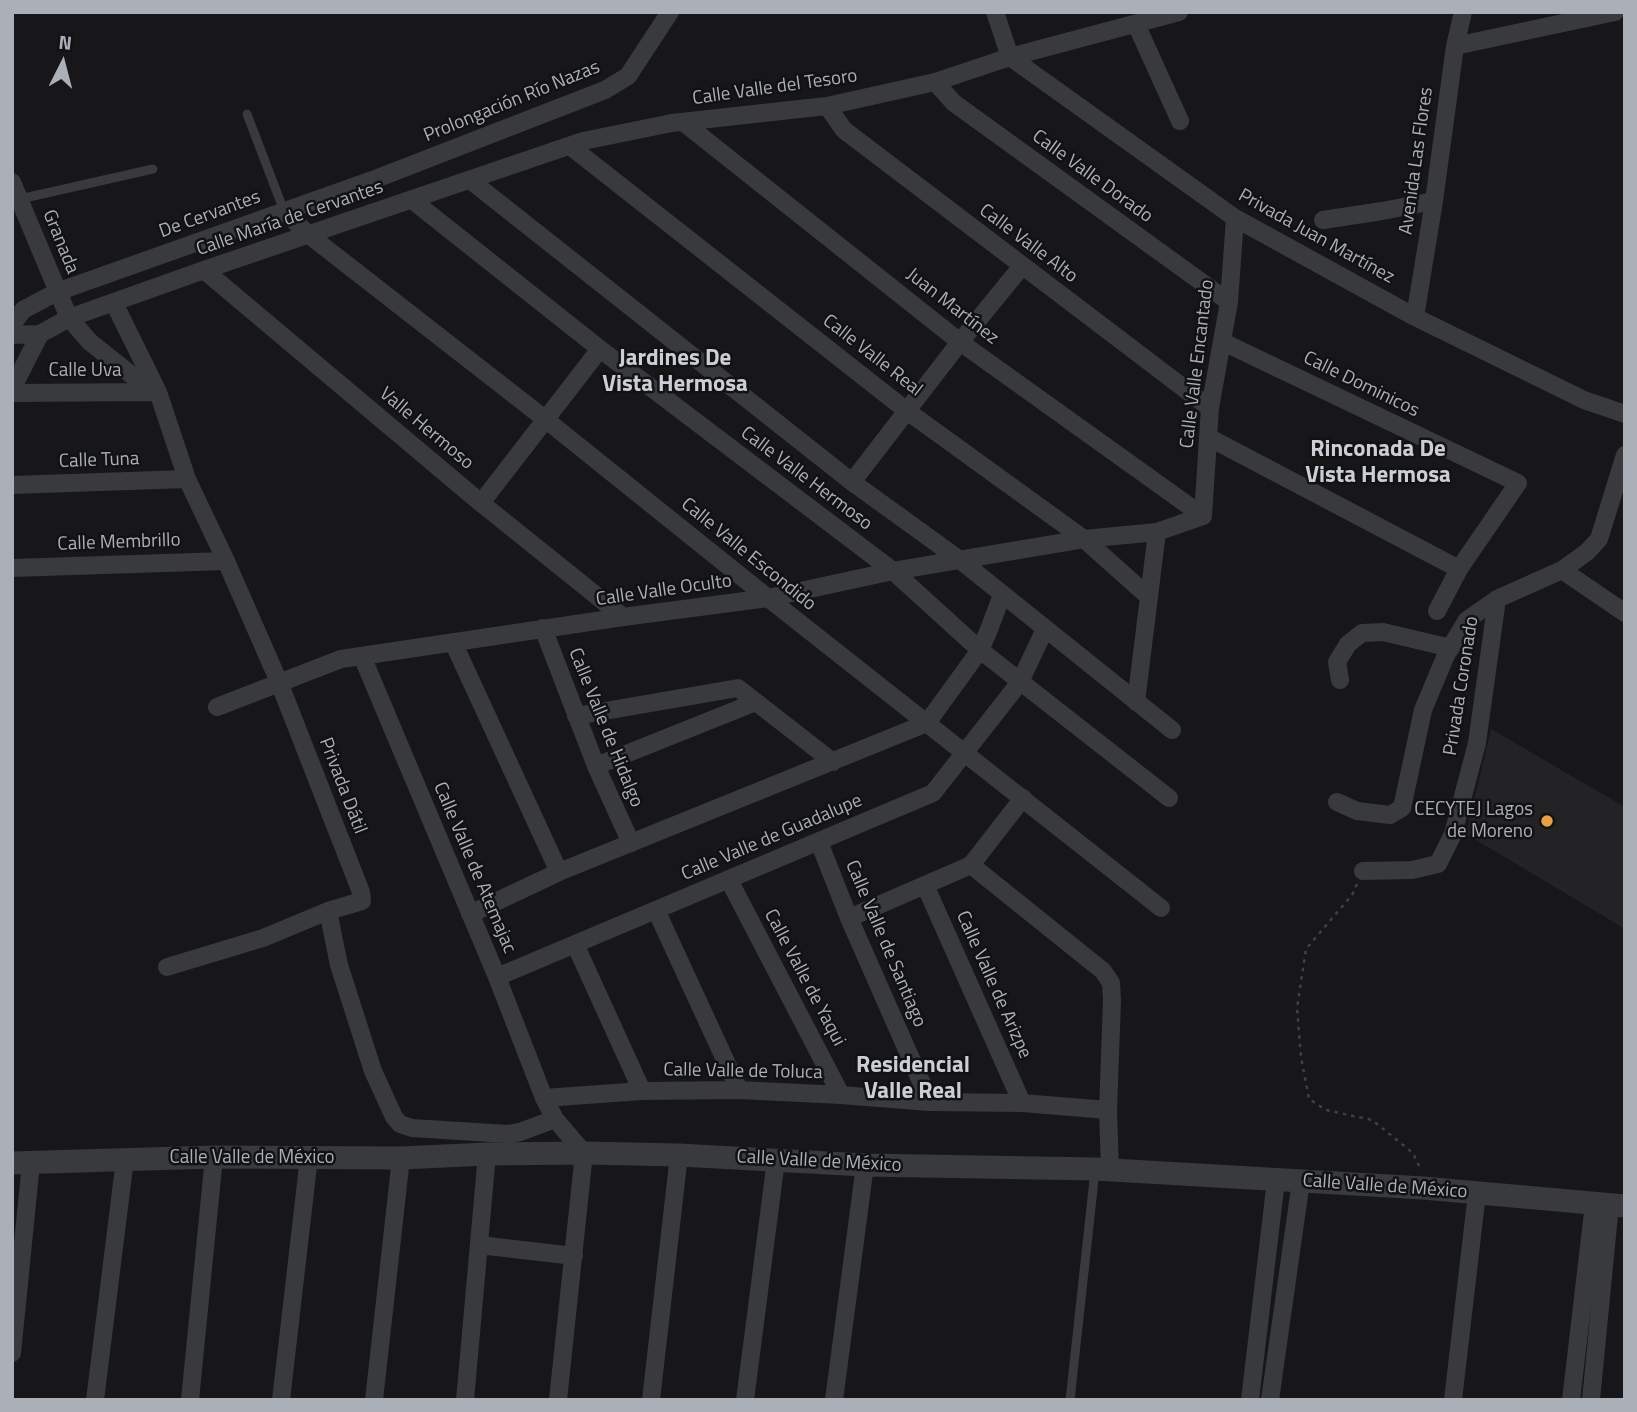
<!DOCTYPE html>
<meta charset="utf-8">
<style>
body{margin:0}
#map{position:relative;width:1637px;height:1412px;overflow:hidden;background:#171719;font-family:"Titillium Web",sans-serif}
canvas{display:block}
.frame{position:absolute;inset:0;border:14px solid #aaafb8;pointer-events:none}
.north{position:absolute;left:28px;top:28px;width:70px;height:70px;-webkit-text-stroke:5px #121214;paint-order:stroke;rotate:6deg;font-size:19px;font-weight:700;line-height:28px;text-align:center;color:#aaafb8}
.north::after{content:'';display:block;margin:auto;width:24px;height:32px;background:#aaafb8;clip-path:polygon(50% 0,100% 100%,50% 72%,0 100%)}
</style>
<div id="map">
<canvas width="1637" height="1412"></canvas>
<div class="frame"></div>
<div class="north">N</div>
</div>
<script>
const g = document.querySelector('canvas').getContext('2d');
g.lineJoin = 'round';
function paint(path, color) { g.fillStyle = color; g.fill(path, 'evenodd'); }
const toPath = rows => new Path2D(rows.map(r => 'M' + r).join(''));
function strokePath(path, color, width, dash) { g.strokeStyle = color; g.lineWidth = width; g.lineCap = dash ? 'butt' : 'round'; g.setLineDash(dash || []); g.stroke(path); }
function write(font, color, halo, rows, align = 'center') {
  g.font = font + ' "Titillium Web",sans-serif'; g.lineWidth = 5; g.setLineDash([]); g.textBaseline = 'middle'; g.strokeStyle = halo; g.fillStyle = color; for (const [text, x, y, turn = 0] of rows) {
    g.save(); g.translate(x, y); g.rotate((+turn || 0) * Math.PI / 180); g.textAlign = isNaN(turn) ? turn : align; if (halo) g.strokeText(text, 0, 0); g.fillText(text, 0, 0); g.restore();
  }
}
paint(toPath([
 [1491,729,1625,807,1625,929,1466,834]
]), '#232326');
strokePath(toPath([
 [1357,884,1352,895,1306,949,1297,1008,1301,1057,1309,1099,1326,1110,1372,1120,1413,1153,1420,1168]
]), '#3e4145', 2.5, [3.5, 5]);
strokePath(toPath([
 [247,114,284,211],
 [20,199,153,169],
 [1070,1400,1095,1171]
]), '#383a3e', 9);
strokePath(toPath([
 [995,12,1010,57],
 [1136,24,1180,121],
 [1455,46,1615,12],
 [1010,57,1235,218,1415,317,1584,400,1625,414],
 [935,82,954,103,1229,302],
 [827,106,844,130,1210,408],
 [683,122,960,342,1203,516],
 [570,146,907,411,1084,539,1149,597],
 [470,180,852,482,960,560,1172,730],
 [12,182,69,318,90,342,134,377,152,380],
 [412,200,600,349,893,571,980,650,1169,798],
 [284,211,309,235,545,419,768,598,1161,908],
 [1323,220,1382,211,1434,201],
 [204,270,481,503,623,617],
 [114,303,158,392,187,479,226,561,279,682,361,892,362,901,328,911,339,965,373,1071,394,1117,400,1124,412,1128,508,1134,520,1132,555,1119],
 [1415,317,1434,201,1455,46,1463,12],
 [12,325,23,310,57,292,378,178,605,90,628,76,670,12],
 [12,335,40,334,69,318,204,270,583,141,672,123,827,106,935,82,1010,57,1179,12],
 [1223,342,1518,483,1459,569,1437,611],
 [12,389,40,334],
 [12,393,158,392],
 [1208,437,1459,569],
 [852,482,960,342,1022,266],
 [12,485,187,479],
 [481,503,600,349],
 [1203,516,1210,408,1229,302,1235,218],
 [12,568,226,561],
 [1562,570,1625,613],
 [543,628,596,766,631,843],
 [453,642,559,872],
 [362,656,497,977,544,1098,555,1119,584,1153,558,1400],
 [1340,680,1337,662,1348,644,1362,633,1383,632,1451,648],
 [1136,702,1157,532],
 [217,707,341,659,623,617,768,598,893,571,1084,539,1157,532,1203,516],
 [576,716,738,688,833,762],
 [596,766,756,702],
 [1337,802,1357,811,1390,815,1402,808,1423,710,1446,655,1467,620,1497,599],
 [819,842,849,918,930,1102],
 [971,865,1103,971,1111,983,1112,1001,1108,1110,1110,1171],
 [1363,871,1412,870,1438,864,1453,834,1477,743,1497,599,1562,570,1587,552,1599,539,1625,455],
 [729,880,841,1095],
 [925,885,1022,1103],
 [656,910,739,1090],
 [470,914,559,872,927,723,980,650,988,632,1002,595],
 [849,918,971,865,1023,798],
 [575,944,642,1091],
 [167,967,263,938,328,911],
 [497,977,933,793,1020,682,1045,629],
 [544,1098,642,1091,739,1090,841,1095,930,1102,1022,1103,1108,1110],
 [479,1245,574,1256],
 [12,1353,31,1163],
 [95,1400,125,1159],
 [190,1400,214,1157],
 [281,1400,309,1157],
 [374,1400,401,1158],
 [465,1400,487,1154],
 [651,1400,679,1155],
 [745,1400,776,1160],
 [834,1400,865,1165],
 [1250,1400,1276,1180],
 [1270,1400,1301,1181],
 [1453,1400,1477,1193],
 [1571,1400,1594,1204],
 [1591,1400,1610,1205]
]), '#383a3e', 18);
strokePath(toPath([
 [12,1163,214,1157,401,1158,487,1154,584,1153,679,1155,865,1165,1095,1169,1423,1188,1625,1206]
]), '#383a3e', 23);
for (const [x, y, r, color] of [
 [1547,821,7,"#e9a13f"]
]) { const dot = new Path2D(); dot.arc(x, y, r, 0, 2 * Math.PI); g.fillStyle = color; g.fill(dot); strokePath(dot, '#121214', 2.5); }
write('19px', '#aaafb8', '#121214', [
 ["Calle Valle del Tesoro",775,88,-8],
 ["Prolongación Río Nazas",512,102,-22],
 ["Avenida Las Flores",1417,161,-82],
 ["Calle Valle Dorado",1092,177,36],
 ["De Cervantes",210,215,-20],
 ["Calle María de Cervantes",290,219,-19],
 ["Privada Juan Martínez",1316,237,29],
 ["Granada",60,242,68],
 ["Calle Valle Alto",1028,244,37],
 ["Juan Martínez",952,307,38],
 ["Calle Valle Real",872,356,38],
 ["Calle Valle Encantado",1198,364,-83],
 ["Calle Uva",85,371],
 ["Calle Dominicos",1361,385,26],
 ["Valle Hermoso",426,429,40],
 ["Calle Tuna",99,461,-2],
 ["Calle Valle Hermoso",806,479,37],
 ["Calle Membrillo",119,543,-2],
 ["Calle Valle Escondido",748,555,39],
 ["Calle Valle Oculto",664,591,-8],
 ["Privada Coronado",1462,686,-81],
 ["Calle Valle de Hidalgo",605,728,68],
 ["Privada Dátil",342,786,69],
 ["Calle Valle de Guadalupe",772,838,-23],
 ["Calle Valle de Atemajac",474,868,67],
 ["Calle Valle de Santiago",885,944,67],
 ["Calle Valle de Yaqui",804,978,62],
 ["Calle Valle de Arizpe",993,985,66],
 ["Calle Valle de Toluca",743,1072,1],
 ["Calle Valle de México",252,1158],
 ["Calle Valle de México",819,1162,3],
 ["Calle Valle de México",1385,1187,4]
]);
write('19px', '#aaafb8', '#121214', [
 ["CECYTEJ Lagos",1533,810],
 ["de Moreno",1533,832]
], 'right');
write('bold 23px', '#cbced4', '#121214', [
 ["Jardines De",675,359],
 ["Vista Hermosa",675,385],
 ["Rinconada De",1378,450],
 ["Vista Hermosa",1378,476],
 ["Residencial",913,1066],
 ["Valle Real",913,1092]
]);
</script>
